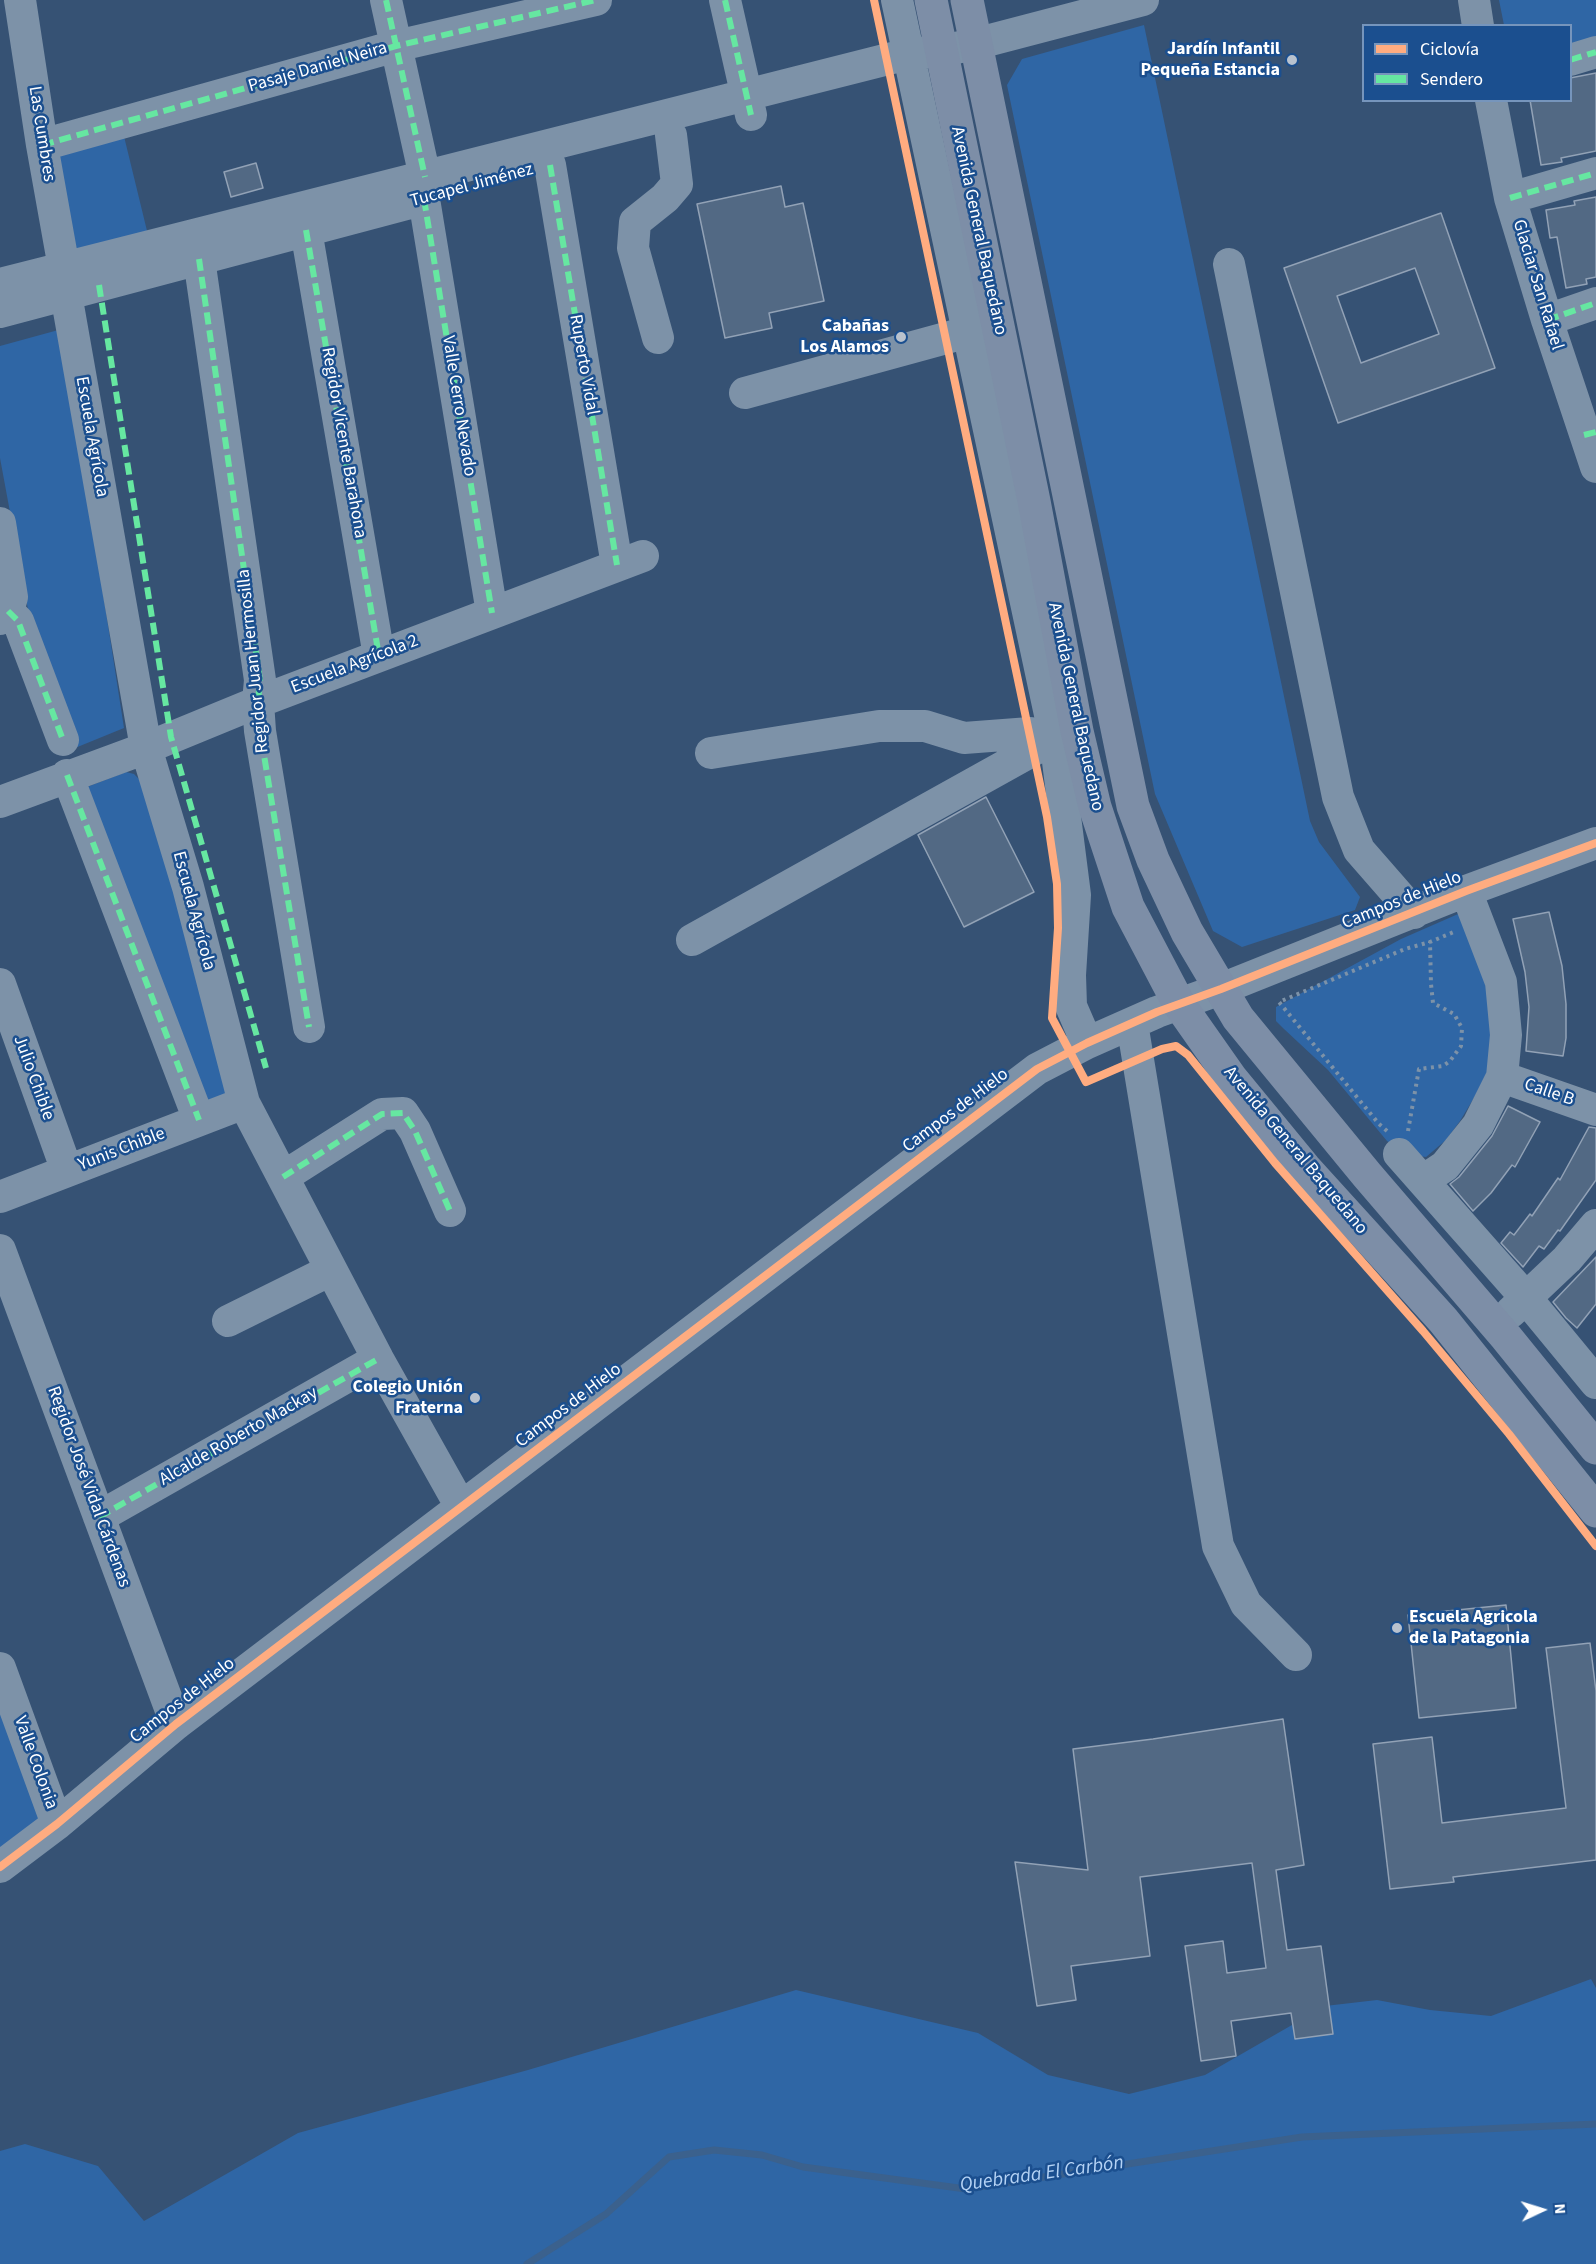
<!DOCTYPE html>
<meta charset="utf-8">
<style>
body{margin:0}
#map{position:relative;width:1596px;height:2264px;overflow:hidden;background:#365274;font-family:"Source Sans 3",sans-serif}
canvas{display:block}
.legend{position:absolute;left:1362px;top:24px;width:210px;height:78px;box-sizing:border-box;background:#1b4f8f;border:2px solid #7695bc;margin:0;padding:8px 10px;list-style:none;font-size:18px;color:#fff}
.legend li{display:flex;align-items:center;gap:12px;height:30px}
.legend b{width:30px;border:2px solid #7695bc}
.north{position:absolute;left:1512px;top:2180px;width:60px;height:60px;-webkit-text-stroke:4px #1b4f8f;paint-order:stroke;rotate:86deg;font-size:16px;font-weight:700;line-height:24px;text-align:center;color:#fff}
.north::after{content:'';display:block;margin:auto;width:21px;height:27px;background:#fff;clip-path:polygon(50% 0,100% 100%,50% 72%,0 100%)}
</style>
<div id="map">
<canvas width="1596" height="2264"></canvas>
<ul class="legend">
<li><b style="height:8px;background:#ffac80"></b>Ciclovía</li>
<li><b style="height:8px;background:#66e7a1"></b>Sendero</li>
</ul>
<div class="north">N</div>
</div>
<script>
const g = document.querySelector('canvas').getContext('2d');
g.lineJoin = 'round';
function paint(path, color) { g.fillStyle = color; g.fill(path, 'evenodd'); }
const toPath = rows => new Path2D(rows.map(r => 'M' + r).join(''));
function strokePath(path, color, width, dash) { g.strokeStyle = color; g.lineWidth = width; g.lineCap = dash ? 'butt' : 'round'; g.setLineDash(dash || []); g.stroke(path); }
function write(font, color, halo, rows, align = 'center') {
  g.font = font + ' "Source Sans 3",sans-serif'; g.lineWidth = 5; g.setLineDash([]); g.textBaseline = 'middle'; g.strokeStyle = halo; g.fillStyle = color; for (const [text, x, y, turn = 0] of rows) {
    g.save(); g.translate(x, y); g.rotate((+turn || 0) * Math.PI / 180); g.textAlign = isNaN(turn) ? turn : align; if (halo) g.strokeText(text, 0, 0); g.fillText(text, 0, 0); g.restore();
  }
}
paint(toPath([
 [1499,0,1596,0,1596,42,1571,49,1570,26,1504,25],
 [1144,25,1310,821,1319,842,1360,897,1355,910,1242,947,1213,931,1155,794,1007,85,1022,59],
 [121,124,149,239,70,260,48,147],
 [62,329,124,728,75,748,34,642,0,458,0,346],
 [126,772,134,774,141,781,230,1083,227,1095,208,1102,87,787],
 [1465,911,1482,940,1494,1043,1486,1078,1460,1121,1446,1140,1426,1157,1410,1155,1387,1141,1328,1070,1284,1029,1276,1021,1276,1007,1401,939],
 [0,1701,45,1821,0,1856],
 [1591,1979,1596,1988,1596,2264,0,2264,0,2151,25,2144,98,2166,144,2221,298,2133,528,2070,796,1990,978,2033,1048,2075,1129,2094,1205,2075,1325,2006,1377,2000,1430,2010,1491,2016]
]), '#2f66a5');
strokePath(toPath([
 [527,2264,606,2214,669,2157,714,2150,762,2155,803,2167,966,2189,1302,2137,1596,2124]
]), '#3b618d', 7);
const building = toPath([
 [1596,73,1596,151,1561,158,1562,162,1541,165,1530,100,1570,100,1570,78,1596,73],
 [256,163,263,188,231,197,224,172,256,163],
 [781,186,785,207,803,203,824,301,769,313,772,328,725,338,697,204,781,186],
 [1596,197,1596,277,1586,279,1587,284,1566,288,1557,237,1550,238,1546,210,1575,205,1574,201,1596,197],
 [1441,213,1495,368,1338,423,1284,268,1441,213],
 [1415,268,1439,334,1361,363,1337,296,1415,268],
 [986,797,1034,892,964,927,918,835,986,797],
 [1549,912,1562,966,1566,1004,1566,1038,1563,1056,1526,1051,1529,1007,1525,972,1513,919,1549,912],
 [1508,1106,1540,1122,1515,1167,1512,1165,1491,1193,1473,1211,1450,1184,1459,1177,1492,1136,1508,1106],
 [1589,1127,1596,1128,1596,1180,1560,1231,1558,1230,1544,1249,1539,1246,1523,1267,1501,1243,1510,1232,1514,1235,1530,1214,1532,1216,1558,1178,1560,1180,1589,1127],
 [1596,1257,1596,1304,1577,1328,1566,1318,1553,1302,1596,1257],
 [1506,1605,1516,1708,1419,1718,1408,1615,1506,1605],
 [1590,1643,1596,1691,1596,1860,1453,1877,1454,1882,1390,1889,1373,1744,1432,1737,1442,1823,1566,1808,1546,1648,1590,1643],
 [1283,1719,1304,1865,1276,1870,1287,1950,1321,1946,1333,2034,1295,2039,1291,2013,1231,2021,1236,2056,1201,2061,1185,1946,1223,1941,1227,1973,1266,1968,1252,1863,1140,1877,1150,1956,1071,1966,1076,2000,1037,2006,1015,1862,1088,1870,1073,1749,1153,1739,1283,1719]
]);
paint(building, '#526984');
strokePath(building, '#92a2b6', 1.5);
strokePath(toPath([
 [1387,1131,1379,1124,1279,1002,1405,949,1430,942],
 [1408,1131,1419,1069,1443,1066,1450,1061,1461,1046,1462,1028,1454,1014,1433,1003,1431,984,1430,942,1456,931]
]), '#7d92a8', 4, [3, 4.5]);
strokePath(toPath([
 [20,0,42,145,64,268,66,294,146,748,188,887,244,1103,378,1359,461,1507],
 [386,0,425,177],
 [725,0,751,115],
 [897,0,1055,738,1075,895,1070,975,1071,1006,1087,1043],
 [1474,0,1478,26],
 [1570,60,1596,52],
 [1491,100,1510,198,1547,320,1596,467],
 [42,145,396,46,596,0],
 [550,165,617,565],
 [1510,198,1596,173],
 [424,199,492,613],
 [306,230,379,656],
 [199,259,260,680,258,702,260,731,309,1027],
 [1229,264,1338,797,1359,850,1414,913],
 [0,284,908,54,941,51,975,44,1143,0],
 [0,312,410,203],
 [1547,320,1596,303],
 [658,338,633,248,635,222,665,198,677,184,671,135],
 [745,393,968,332],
 [0,523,12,597,8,611,0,619],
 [8,611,18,621,63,740],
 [711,753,879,726,925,726,964,738,1030,733,1055,738],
 [67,775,199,1120],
 [0,802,146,748,258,702,643,556],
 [692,940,1055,738],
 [0,984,67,1171],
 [1132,1023,1218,1546,1246,1604,1296,1655],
 [1502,1077,1596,1110],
 [1399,1154,1526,1298,1596,1383],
 [283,1177,382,1114,403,1113,415,1131,450,1211],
 [1424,1180,1445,1166,1478,1125,1502,1077,1506,1035,1501,982,1466,891],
 [0,1197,244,1103],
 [0,1250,176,1724],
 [1511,1312,1567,1259,1596,1225],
 [228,1321,331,1270],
 [99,1517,378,1359],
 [0,1668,57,1824],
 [0,1867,57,1824,176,1724,1037,1069,1087,1043,1157,1012,1221,989,1466,891,1596,843]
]), '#7d92a8', 32);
strokePath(toPath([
 [931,0,1034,501,1077,731,1095,807,1128,907,1179,1004,1231,1078,1305,1168,1443,1320,1596,1511],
 [967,0,1133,806,1153,860,1187,932,1238,1018,1367,1175,1506,1337,1596,1448]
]), '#7d8ea7', 33);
strokePath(toPath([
 [386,0,425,177],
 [725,0,751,115],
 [1570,60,1596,52],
 [42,145,396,46,596,0],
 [550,165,617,565],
 [1510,198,1596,173],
 [424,199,492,613],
 [306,230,379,656],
 [199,259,260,680,258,702,260,731,309,1027],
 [99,285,171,737,266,1068],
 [1547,320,1596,303],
 [1584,435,1596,432],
 [8,611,18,621,63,740],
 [67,775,199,1120],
 [283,1177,382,1114,403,1113,415,1131,450,1211],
 [99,1517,378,1359]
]), '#66e7a1', 6, [12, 6]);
strokePath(toPath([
 [874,0,1047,817,1057,884,1058,928,1052,1018,1086,1082,1162,1049,1176,1046,1188,1055,1275,1163,1423,1331,1509,1434,1596,1546],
 [0,1867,57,1824,176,1724,1037,1069,1087,1043,1157,1012,1221,989,1466,891,1596,843]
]), '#ffac80', 8);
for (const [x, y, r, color] of [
 [1292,60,6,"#b9c2ce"],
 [901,337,6,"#b9c2ce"],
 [475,1398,6,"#b9c2ce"],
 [1397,1628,6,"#b9c2ce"]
]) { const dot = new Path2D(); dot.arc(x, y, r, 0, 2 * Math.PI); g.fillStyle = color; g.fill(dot); strokePath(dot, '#1b4f8f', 2); }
write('bold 18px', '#fff', '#1b4f8f', [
 ["Jardín Infantil",1280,50],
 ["Pequeña Estancia",1280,71],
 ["Cabañas",889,327],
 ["Los Alamos",889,348],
 ["Colegio Unión",463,1388],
 ["Fraterna",463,1409],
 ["Escuela Agricola",1409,1618,"left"],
 ["de la Patagonia",1409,1639,"left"]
], 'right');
write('18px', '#fff', '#1b4f8f', [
 ["Pasaje Daniel Neira",318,68,-16],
 ["Las Cumbres",41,134,81],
 ["Tucapel Jiménez",472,186,-15],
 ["Avenida General Baquedano",978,231,78],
 ["Glaciar San Rafael",1537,285,73],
 ["Ruperto Vidal",583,365,80],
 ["Valle Cerro Nevado",458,406,81],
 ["Escuela Agrícola",91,437,80],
 ["Regidor Vicente Barahona",343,443,80],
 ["Regidor Juan Hermosilla",254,661,-96],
 ["Escuela Agrícola 2",355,665,-21],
 ["Avenida General Baquedano",1075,707,78],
 ["Campos de Hielo",1402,901,-22],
 ["Escuela Agrícola",193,911,75],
 ["Julio Chible",33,1078,70],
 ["Calle B",1549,1093,19],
 ["Campos de Hielo",956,1111,-37],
 ["Yunis Chible",122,1150,-21],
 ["Avenida General Baquedano",1295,1151,50],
 ["Campos de Hielo",569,1406,-37],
 ["Alcalde Roberto Mackay",239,1437,-30],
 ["Regidor José Vidal Cárdenas",88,1487,70],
 ["Campos de Hielo",183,1701,-38],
 ["Valle Colonia",35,1763,70]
]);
write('italic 20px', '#b5d3f5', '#1b4f8f', [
 ["Quebrada El Carbón",1042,2175,-8]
]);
</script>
